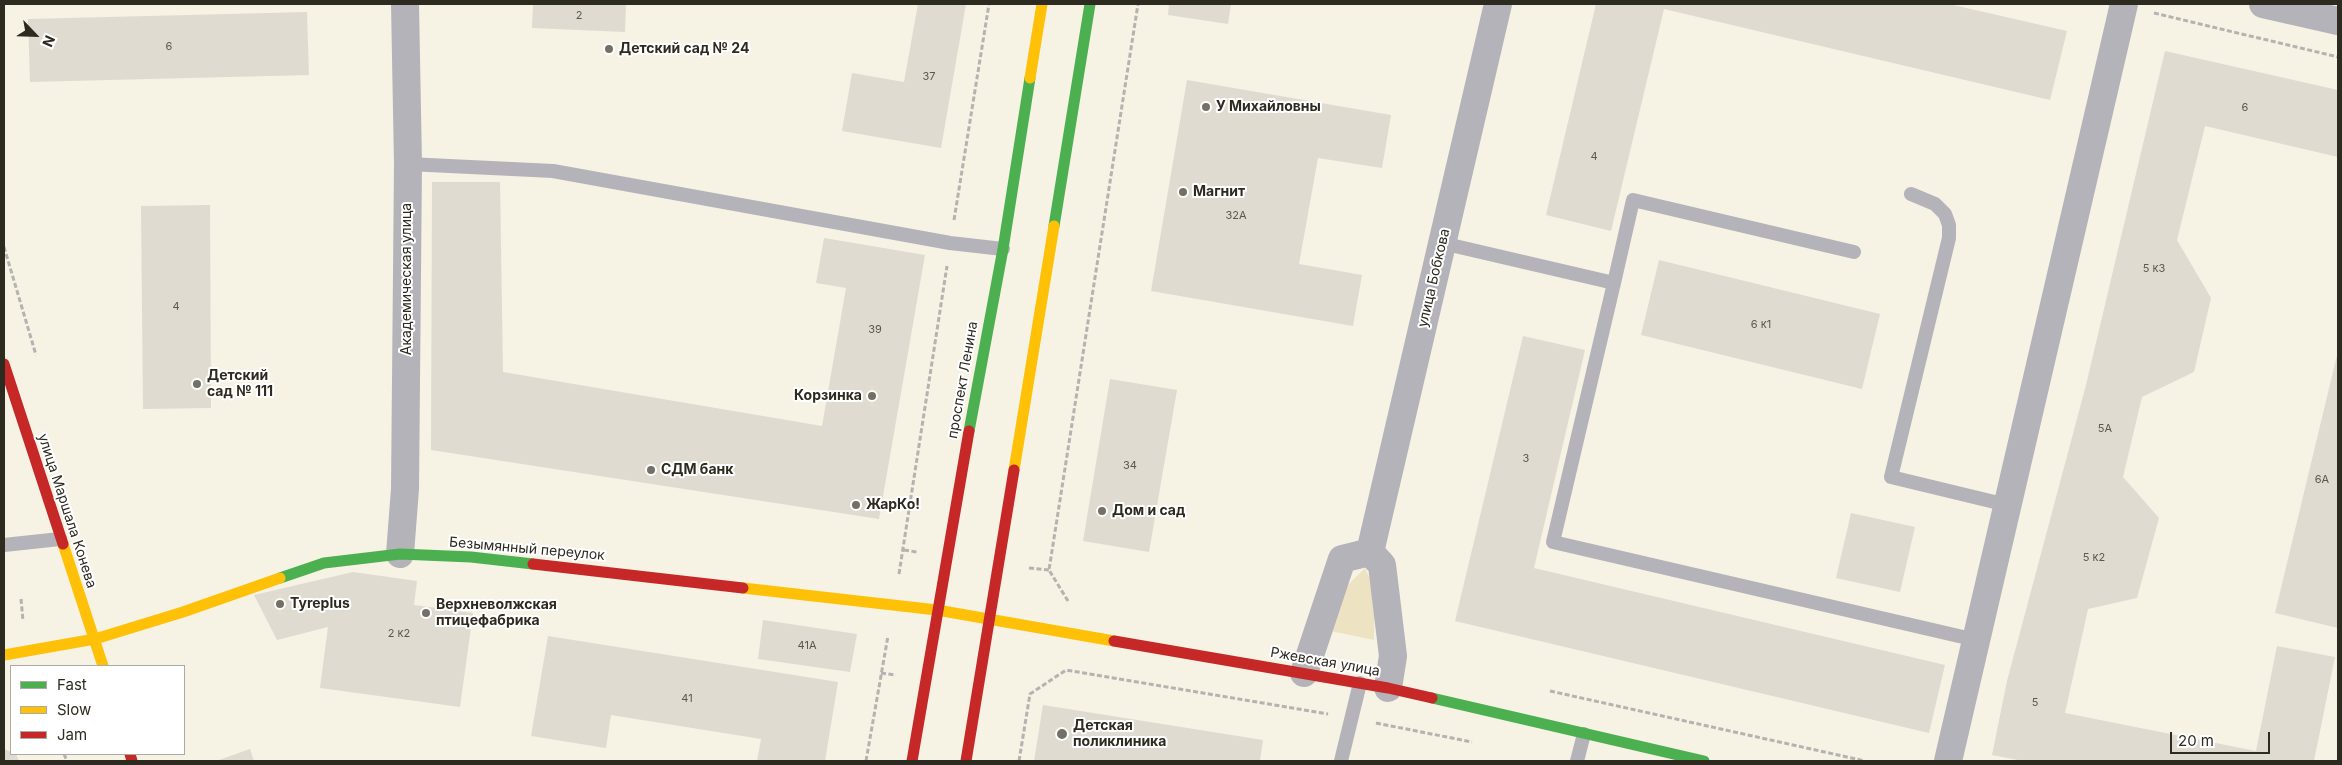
<!DOCTYPE html>
<meta charset="utf-8">
<style>
body{margin:0}
#map{position:relative;width:2342px;height:765px;overflow:hidden;background:#f6f2e4;font-family:Inter,sans-serif}
canvas{display:block}
.frame{position:absolute;inset:0;border:5px solid #2d2a20;pointer-events:none}
.legend{position:absolute;left:10px;top:665px;width:175px;height:90px;box-sizing:border-box;background:#fff;border:1px solid #abaaa6;margin:0;padding:6px 9px;list-style:none;font-size:15px;color:#2d2a20}
.legend li{display:flex;align-items:center;gap:10px;height:25px}
.legend b{width:25px;border:1px solid #abaaa6}
.north{position:absolute;left:10px;top:10px;width:50px;height:50px;-webkit-text-stroke:4px #fff;paint-order:stroke;rotate:114deg;font-size:14px;font-weight:700;line-height:20px;text-align:center;color:#2d2a20}
.north::after{content:'';display:block;margin:auto;width:18px;height:22px;background:#2d2a20;clip-path:polygon(50% 0,100% 100%,50% 72%,0 100%)}
.scale{position:absolute;left:2170px;top:732px;width:100px;height:22px;box-sizing:border-box;border:2px solid #2d2a20;border-top:0;padding-left:6px;font-size:15px;line-height:18px;white-space:nowrap;color:#2d2a20;-webkit-text-stroke:4px #fff;paint-order:stroke}
</style>
<div id="map">
<canvas width="2342" height="765"></canvas>
<div class="frame"></div>
<ul class="legend">
<li><b style="height:6px;background:#4caf50"></b>Fast</li>
<li><b style="height:6px;background:#ffc107"></b>Slow</li>
<li><b style="height:6px;background:#c62828"></b>Jam</li>
</ul>
<div class="north">N</div>
<div class="scale">20 m</div>
</div>
<script>
const g = document.querySelector('canvas').getContext('2d');
g.lineJoin = 'round';
function paint(path, color) { g.fillStyle = color; g.fill(path, 'evenodd'); }
const toPath = rows => new Path2D(rows.map(r => 'M' + r).join(''));
function strokePath(path, color, width, dash) { g.strokeStyle = color; g.lineWidth = width; g.lineCap = dash ? 'butt' : 'round'; g.setLineDash(dash || []); g.stroke(path); }
function write(font, color, halo, rows, align = 'center') {
  g.font = font + ' Inter,sans-serif'; g.lineWidth = 4; g.setLineDash([]); g.textBaseline = 'middle'; g.strokeStyle = halo; g.fillStyle = color; for (const [text, x, y, turn = 0] of rows) {
    g.save(); g.translate(x, y); g.rotate((+turn || 0) * Math.PI / 180); g.textAlign = isNaN(turn) ? turn : align; if (halo) g.strokeText(text, 0, 0); g.fillText(text, 0, 0); g.restore();
  }
}
paint(toPath([
 [1365,568,1375,590,1374,640,1326,630,1348,585]
]), '#ede3c2');
paint(toPath([
 [533,4,626,4,625,32,532,28],
 [918,4,966,4,941,148,842,131,852,73,904,82],
 [1169,4,1231,4,1228,24,1168,15],
 [1596,4,1949,4,2067,31,2050,100,1664,9,1611,231,1546,215],
 [307,12,309,75,30,82,28,19],
 [2165,51,2338,90,2338,157,2205,126,2177,240,2211,298,2194,372,2142,397,2123,477,2159,518,2137,598,2088,609,2065,713,2256,751,2277,646,2335,657,2314,761,2023,761,1992,755,2007,681,2086,385],
 [1187,80,1391,115,1382,168,1318,158,1299,264,1362,275,1353,326,1151,291],
 [432,182,500,182,503,372,822,426,846,288,816,283,824,238,925,255,879,519,431,450],
 [210,205,211,408,143,409,141,206],
 [1659,260,1880,314,1862,389,1641,335],
 [1523,336,1585,350,1534,568,1945,665,1929,733,1455,621],
 [2338,351,2338,628,2275,613],
 [1110,379,1177,390,1149,552,1083,541],
 [1851,513,1915,527,1900,592,1836,578],
 [353,572,417,581,414,605,473,613,460,707,320,688,328,627,277,640,254,595],
 [763,620,857,634,850,672,758,659],
 [548,636,838,682,825,761,757,761,761,739,611,715,606,748,531,736],
 [1043,705,1263,740,1260,761,1034,761],
 [4,749,16,754,19,761,4,761],
 [250,749,254,761,216,761]
]), '#dfdbd1');
strokePath(toPath([
 [2154,13,2338,57],
 [954,220,989,4],
 [4,247,36,355],
 [904,550,917,552],
 [1029,568,1049,570],
 [899,574,947,266],
 [21,599,23,621],
 [1068,601,1049,570,1138,4],
 [881,673,896,675],
 [1550,691,1865,761],
 [1376,723,1472,742],
 [64,754,67,761],
 [866,761,888,636],
 [1019,761,1030,694,1066,670,1328,714]
]), '#b5b2b1', 3, [5, 2.5]);
strokePath(toPath([
 [408,164,553,171,950,243,1003,249],
 [1911,194,1935,204,1945,214,1949,225,1949,238,1891,477,2007,505],
 [1442,243,1614,283,1633,200,1854,252],
 [1614,283,1553,542,1976,640],
 [4,545,60,539],
 [1341,761,1360,683],
 [1577,761,1584,734]
]), '#b4b3b9', 14);
strokePath(toPath([
 [2263,4,2338,21],
 [1370,552,1498,4],
 [1370,552,1382,565,1393,656,1388,688],
 [400,554,405,489,408,164,405,4],
 [1304,673,1342,559,1370,552],
 [1948,761,2124,4]
]), '#b4b3b9', 28);
strokePath(toPath([
 [1054,226,1090,4],
 [969,431,1003,249,1030,78],
 [280,578,324,563,400,554,471,557,533,564],
 [1432,698,1704,761]
]), '#4caf50', 11);
strokePath(toPath([
 [1030,78,1042,4],
 [1014,470,1054,226],
 [63,544,103,666],
 [743,588,937,610,1114,641],
 [4,655,95,639,183,612,280,578]
]), '#ffc107', 11);
strokePath(toPath([
 [4,364,63,544],
 [533,564,743,588],
 [1114,641,1388,688,1432,698],
 [130,754,132,761],
 [912,761,969,431],
 [966,761,1014,470]
]), '#c62828', 11);
for (const [x, y, r, color] of [
 [609,49,5,"#737065"],
 [1206,107,5,"#737065"],
 [1183,192,5,"#737065"],
 [197,384,5,"#737065"],
 [872,396,5,"#737065"],
 [651,470,5,"#737065"],
 [856,505,5,"#737065"],
 [1102,511,5,"#737065"],
 [280,604,5,"#737065"],
 [426,613,5,"#737065"],
 [1062,734,6,"#737065"]
]) { const dot = new Path2D(); dot.arc(x, y, r, 0, 2 * Math.PI); g.fillStyle = color; g.fill(dot); strokePath(dot, '#fff', 2); }
write('11px', '#5a574d', null, [
 ["2",579,16],
 ["6",169,47],
 ["37",929,77],
 ["6",2245,108],
 ["4",1594,157],
 ["32А",1236,216],
 ["5 к3",2154,269],
 ["4",176,307],
 ["6 к1",1761,325],
 ["39",875,330],
 ["5А",2105,429],
 ["3",1526,459],
 ["34",1130,466],
 ["6А",2322,480],
 ["5 к2",2094,558],
 ["2 к2",399,634],
 ["41А",807,646],
 ["41",687,699],
 ["5",2035,703]
]);
write('bold 14px', '#2d2a20', '#fff', [
 ["Детский сад № 24",619,49],
 ["У Михайловны",1216,107],
 ["Магнит",1193,192],
 ["Детский",207,376],
 ["сад № 111",207,392],
 ["Корзинка",862,396,"right"],
 ["СДМ банк",661,470],
 ["ЖарКо!",866,505],
 ["Дом и сад",1112,511],
 ["Tyreplus",290,604],
 ["Верхневолжская",436,605],
 ["птицефабрика",436,621],
 ["Детская",1073,726],
 ["поликлиника",1073,742]
], 'left');
write('14px', '#2d2a20', '#fff', [
 ["улица Бобкова",1434,278,-77],
 ["Академическая улица",407,279,-90],
 ["проспект Ленина",963,380,-80],
 ["улица Маршала Конева",67,511,72],
 ["Безымянный переулок",527,549,5],
 ["Ржевская улица",1325,662,10]
]);
</script>
